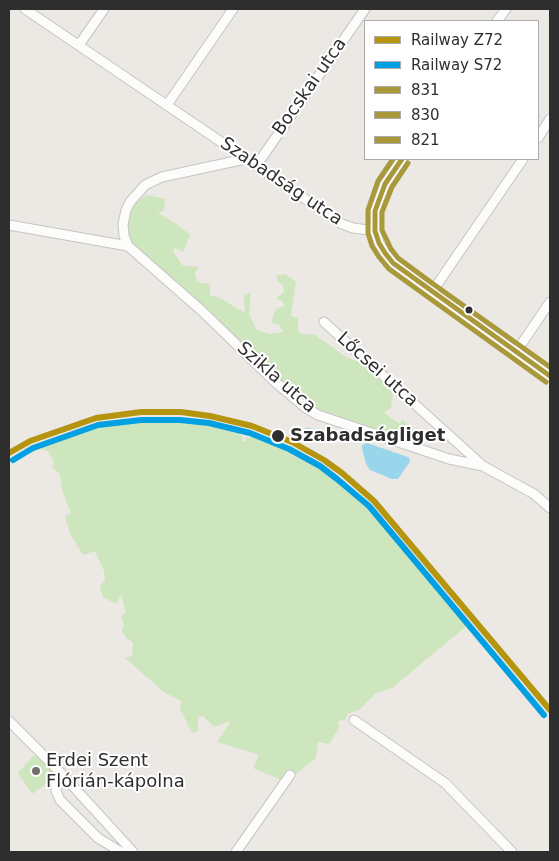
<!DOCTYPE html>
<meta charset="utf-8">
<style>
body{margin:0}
#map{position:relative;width:559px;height:861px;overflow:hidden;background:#ece8e4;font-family:"DejaVu Sans",sans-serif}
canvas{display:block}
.frame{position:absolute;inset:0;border:10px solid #2e2e2e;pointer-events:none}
.legend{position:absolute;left:364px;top:20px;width:175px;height:140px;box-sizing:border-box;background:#fff;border:1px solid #ababab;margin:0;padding:6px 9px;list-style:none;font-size:15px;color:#2e2e2e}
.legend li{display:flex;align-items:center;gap:10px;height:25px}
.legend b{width:25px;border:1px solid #ababab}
</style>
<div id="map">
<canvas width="559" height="861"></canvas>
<div class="frame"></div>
<ul class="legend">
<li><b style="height:6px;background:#b59510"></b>Railway Z72</li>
<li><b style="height:6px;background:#00a0e3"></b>Railway S72</li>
<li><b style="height:6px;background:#a9993b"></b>831</li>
<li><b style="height:6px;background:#a9993b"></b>830</li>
<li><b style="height:6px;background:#a9993b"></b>821</li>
</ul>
</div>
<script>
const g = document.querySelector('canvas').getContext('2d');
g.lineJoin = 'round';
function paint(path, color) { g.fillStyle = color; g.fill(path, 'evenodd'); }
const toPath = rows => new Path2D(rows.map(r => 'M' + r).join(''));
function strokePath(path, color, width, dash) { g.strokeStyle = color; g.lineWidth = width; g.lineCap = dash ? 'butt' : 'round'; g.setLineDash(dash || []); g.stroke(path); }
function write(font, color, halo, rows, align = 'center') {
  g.font = font + ' "DejaVu Sans",sans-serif'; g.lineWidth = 4; g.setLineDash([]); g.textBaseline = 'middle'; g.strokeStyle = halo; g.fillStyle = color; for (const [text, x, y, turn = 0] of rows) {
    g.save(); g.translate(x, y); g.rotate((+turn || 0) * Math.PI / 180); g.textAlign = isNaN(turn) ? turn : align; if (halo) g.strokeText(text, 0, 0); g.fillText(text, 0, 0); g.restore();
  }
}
paint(toPath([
 [146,195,165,199,164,210,158,213,178,225,190,235,183,252,175,248,173,251,182,265,199,267,195,273,197,282,210,284,210,295,220,298,245,313,244,296,251,292,249,314,257,330,269,334,283,332,280,326,271,322,276,309,285,306,282,301,276,298,284,292,283,285,277,281,277,275,285,274,296,282,291,316,298,318,298,331,302,334,315,335,346,357,363,363,393,392,391,408,384,413,400,424,402,419,423,439,423,448,321,414,294,396,132,245,128,236,128,216,136,203],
 [156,419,196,421,230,426,241,430,239,435,243,436,242,441,245,441,246,437,250,438,251,433,292,452,292,456,314,463,338,478,374,509,384,520,469,624,392,688,376,693,359,710,347,714,345,720,338,721,339,728,329,744,318,742,316,758,286,782,253,768,259,755,217,742,231,721,214,727,203,716,198,717,198,731,192,733,180,709,181,701,164,692,125,658,132,656,133,642,126,638,122,631,124,625,121,616,126,612,121,595,116,604,103,597,100,586,105,580,104,571,95,551,83,555,71,536,65,517,71,513,62,491,60,475,52,467,54,462,48,451,41,449,22,456,21,454,49,440,54,441,54,439,65,435,90,428,117,422],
 [39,755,57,774,52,780,32,794,18,773,33,756]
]), '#cee6be');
paint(toPath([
 [367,443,408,457,410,459,409,463,398,479,392,479,370,470,366,464,362,448,362,445]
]), '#99d6ec');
strokePath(toPath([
 [304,431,307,429,338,436]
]), '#99d6ec', 2.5);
const minor = toPath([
 [25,9,342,224,353,228,375,231],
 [497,21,506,9],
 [79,45,104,9],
 [167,105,233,9],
 [538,138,550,119],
 [245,159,162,177,145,185,130,202,126,210,123,224,124,236,128,246,202,311,275,382,306,408,318,415,449,459,483,466],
 [402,159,385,184,375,211,375,231,379,243,385,253,393,263,432,292,550,376],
 [256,166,365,9],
 [9,225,128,246],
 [432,292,523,159],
 [324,322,483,466,534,494,550,508],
 [516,352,550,302],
 [354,720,445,783,512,852],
 [9,721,60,772,133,852],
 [60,772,56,782,56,791,60,800,98,838,121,852],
 [236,852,290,775]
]);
strokePath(minor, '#c5c4c5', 11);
strokePath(minor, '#fcfcfb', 9);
strokePath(toPath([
 [402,159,385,184,375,211,375,231,379,243,385,253,393,263,550,376]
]), '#a9993b', 5);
strokePath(toPath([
 [393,159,378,181,368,210,368,233,372,246,379,257,389,269,546,382]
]), '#a9993b', 5);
strokePath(toPath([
 [408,163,392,187,382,212,382,230,391,249,398,258,436,286,550,367]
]), '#a9993b', 5);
strokePath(toPath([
 [9,453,30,441,96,418,141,412,181,412,210,416,252,426,292,442,324,460,342,473,374,501,550,710]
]), '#b59510', 6);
strokePath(toPath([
 [13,460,33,448,98,425,141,420,180,420,209,423,250,433,289,449,320,466,337,479,369,506,544,715]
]), '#00a0e3', 6);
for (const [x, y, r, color] of [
 [469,310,4.5,"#2e2e2e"],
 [278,436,7,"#2e2e2e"],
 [36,771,5,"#706f6e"]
]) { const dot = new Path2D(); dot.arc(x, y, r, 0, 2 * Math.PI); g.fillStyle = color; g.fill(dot); strokePath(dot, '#fff', 2); }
write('18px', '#2e2e2e', '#fff', [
 ["Bocskai utca",310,87,-55],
 ["Szabadság utca",281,182,34],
 ["Lőcsei utca",377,370,42],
 ["Szikla utca",276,378,41]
]);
write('bold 18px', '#2e2e2e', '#fff', [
 ["Szabadságliget",290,436]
], 'left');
write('18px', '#2e2e2e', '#fff', [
 ["Erdei Szent",46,761],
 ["Flórián-kápolna",46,782]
], 'left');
</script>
